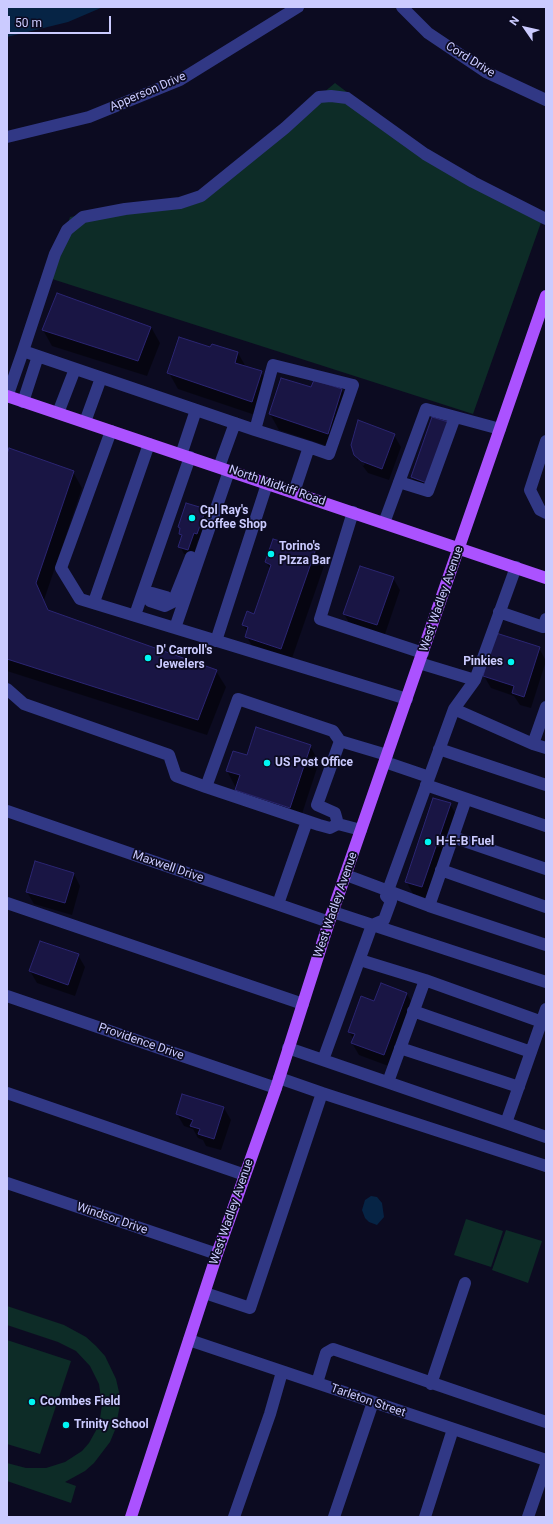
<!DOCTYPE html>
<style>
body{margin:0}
#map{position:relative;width:553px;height:1524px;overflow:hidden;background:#0c0b21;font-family:Roboto,sans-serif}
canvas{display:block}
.frame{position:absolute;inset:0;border:8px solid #cbcbff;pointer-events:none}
.north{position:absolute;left:505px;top:8px;width:40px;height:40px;-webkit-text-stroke:3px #0c0b21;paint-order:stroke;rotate:304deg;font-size:11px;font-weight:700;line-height:16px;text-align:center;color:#cbcbff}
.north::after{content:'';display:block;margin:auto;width:14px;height:18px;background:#cbcbff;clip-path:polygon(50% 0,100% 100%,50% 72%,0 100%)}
.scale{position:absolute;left:8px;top:16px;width:103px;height:18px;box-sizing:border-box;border:2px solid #cbcbff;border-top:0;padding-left:5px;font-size:12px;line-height:14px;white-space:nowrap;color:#cbcbff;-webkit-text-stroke:3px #0c0b21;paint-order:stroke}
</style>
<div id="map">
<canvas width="553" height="1524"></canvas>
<div class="frame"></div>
<div class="north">N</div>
<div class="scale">50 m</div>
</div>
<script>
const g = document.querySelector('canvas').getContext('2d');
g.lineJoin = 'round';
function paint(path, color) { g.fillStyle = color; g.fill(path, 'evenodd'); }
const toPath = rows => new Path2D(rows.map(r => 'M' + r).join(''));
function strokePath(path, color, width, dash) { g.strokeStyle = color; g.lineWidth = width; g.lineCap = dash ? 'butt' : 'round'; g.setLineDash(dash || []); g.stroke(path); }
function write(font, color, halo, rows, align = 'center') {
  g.font = font + ' Roboto,sans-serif'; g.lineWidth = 3.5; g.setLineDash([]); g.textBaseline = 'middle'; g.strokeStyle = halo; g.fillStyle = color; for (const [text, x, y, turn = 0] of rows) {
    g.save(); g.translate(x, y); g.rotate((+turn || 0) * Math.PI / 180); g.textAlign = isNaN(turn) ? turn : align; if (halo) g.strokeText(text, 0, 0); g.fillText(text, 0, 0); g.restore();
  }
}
paint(toPath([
 [335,83,430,155,543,217,473,414,49,278,70,217,201,195],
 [466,1219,503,1231,491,1267,454,1255],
 [506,1230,542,1241,528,1283,492,1270],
 [7,1306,64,1325,86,1337,96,1346,105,1356,116,1379,119,1392,120,1405,115,1430,110,1442,94,1463,85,1471,65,1482,76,1486,71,1503,7,1481,7,1463,26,1468,46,1468,65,1462,82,1451,89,1443,99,1425,102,1405,99,1384,90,1366,76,1351,58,1342,7,1325],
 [7,1340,71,1361,40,1454,7,1444]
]), '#0d2c27');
paint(toPath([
 [7,7,103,7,68,22,7,37],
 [371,1196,377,1197,382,1203,384,1217,377,1225,369,1222,365,1218,362,1210,365,1200]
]), '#062445');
paint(toPath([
 [151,327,160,343,147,376,52,346,43,330],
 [210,348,238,353,246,367,261,372,270,388,261,417,178,389,169,373],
 [312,389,342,390,351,406,337,449,279,430,270,414],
 [433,418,429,486,414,481,412,477],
 [394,435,401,447,389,480,368,473,359,461,363,466,365,464,358,458,358,461,355,455],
 [7,457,73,472,82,488,44,600,50,612,216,671,226,687,207,735,7,671],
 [205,510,210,518,202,541,198,540,193,557,184,554,180,546,182,538,180,534,181,530,179,527],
 [297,548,315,550,324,566,290,664,256,652,246,636,248,633,243,625,255,615,271,570,266,562],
 [393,578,400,590,384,637,351,626,344,614],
 [539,648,546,661,531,708,520,705,514,696,491,688,484,676],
 [310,746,319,762,299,823,245,805,227,771,247,756],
 [450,804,457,816,429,899,413,894,406,881],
 [74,874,80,886,72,915,34,904,27,892],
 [78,955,85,967,75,996,37,983,30,971],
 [407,994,414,1006,391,1067,359,1055,352,1043,354,1040,349,1032,375,1003],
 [183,1095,224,1108,231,1120,221,1150,206,1146,203,1140,198,1138,193,1129,184,1126,177,1114]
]), '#0007');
const building = toPath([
 [57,293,151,327,138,361,42,330,57,293],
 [179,337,210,347,212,344,238,352,235,363,262,371,252,402,167,373,179,337],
 [281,378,311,387,314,380,342,389,328,434,269,414,281,378],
 [432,417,448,422,427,483,411,477,432,417],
 [358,420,395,434,382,469,361,461,354,455,351,445,358,420],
 [9,448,74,471,36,583,48,610,217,670,198,720,7,659,7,454,9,448],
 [186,503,206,509,197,534,194,533,188,550,178,547,182,535,179,534,180,528,178,527,186,503],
 [273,539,297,546,298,543,316,549,281,649,245,637,248,627,242,625,247,611,254,614,271,565,265,562,273,539],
 [360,566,394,577,377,625,343,614,360,566],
 [496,633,540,647,524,697,512,693,514,686,483,676,496,633],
 [256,727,311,745,290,808,235,790,240,775,226,771,233,751,247,755,256,727],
 [433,798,451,803,422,887,405,882,433,798],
 [35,861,74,873,65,903,26,892,35,861],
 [40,941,79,954,68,985,29,971,40,941],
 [381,983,407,993,384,1055,351,1043,355,1034,348,1032,361,996,374,1001,381,983],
 [182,1094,224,1107,214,1139,198,1134,200,1129,190,1126,193,1120,176,1114,182,1094]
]);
paint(building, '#191544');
strokePath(building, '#2b2572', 1);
strokePath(toPath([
 [402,7,428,33,486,72,546,100],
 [7,137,89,117,180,80,298,7],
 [23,351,55,254,67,230,83,217,125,209,180,203,201,196,285,128,319,97,331,96,347,98,425,154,473,182,546,219],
 [7,397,23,351,255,430],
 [23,402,38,356],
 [58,413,75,369],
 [85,422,101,378],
 [111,431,61,568,80,599,407,699],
 [546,441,530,490,540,510,546,513],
 [181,455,196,410],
 [219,467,235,423],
 [399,482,428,491,455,417],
 [294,492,309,447,329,454,353,385,273,365,255,430,309,447],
 [353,512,320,619,423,653],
 [384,523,426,409,500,429],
 [143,594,152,593,166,597,173,602,191,557],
 [146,595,150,601,165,606,173,602],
 [94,602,149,444],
 [499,612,543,627,546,619],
 [135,615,190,457],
 [175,628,229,471],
 [216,641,267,484],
 [419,663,475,680],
 [7,689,24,704,169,755,176,776,206,787,238,699,333,731,340,741,387,755],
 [454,709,475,680,516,567],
 [340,741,317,805,335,813,338,824,361,830],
 [533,744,546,748],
 [439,749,546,785],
 [385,762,429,777],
 [426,785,546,826],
 [206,787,319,825,330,828,338,824],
 [7,811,329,922],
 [453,837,546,869],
 [441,870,546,907],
 [346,875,429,906,466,799],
 [7,903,303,1004],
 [278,904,307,821],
 [429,906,546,945],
 [333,912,546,982],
 [360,960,425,980,388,1082],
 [425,980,542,1022],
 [7,996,276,1088],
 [413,1011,531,1052],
 [288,1048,506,1123,546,1009],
 [400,1048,519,1087],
 [323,1060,372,925,384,920,391,901,386,896,454,709,533,744,546,707],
 [7,1093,245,1175],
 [322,1093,546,1166],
 [506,1123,546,1137],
 [7,1183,217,1254],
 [205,1293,250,1308,322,1093,279,1078],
 [189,1340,546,1460],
 [317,1383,326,1353,333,1349,546,1422],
 [431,1384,465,1283],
 [234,1517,270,1414,282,1372],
 [334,1517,373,1402],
 [425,1517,453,1429],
 [528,1517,546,1465]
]), '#313885', 12);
strokePath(toPath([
 [7,396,546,578],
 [131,1517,217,1254,276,1088,329,922,546,296]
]), '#ab52ff', 12);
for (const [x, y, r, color] of [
 [192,518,4,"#00f6f3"],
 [271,554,4,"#00f6f3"],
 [148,658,4,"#00f6f3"],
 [511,662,4,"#00f6f3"],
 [267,763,4,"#00f6f3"],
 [428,842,4,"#00f6f3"],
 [32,1402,4,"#00f6f3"],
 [66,1425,4,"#00f6f3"]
]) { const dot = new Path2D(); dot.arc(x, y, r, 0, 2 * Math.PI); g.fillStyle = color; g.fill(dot); strokePath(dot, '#0c0b21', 1.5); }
write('12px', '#cbcbff', '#0c0b21', [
 ["Cord Drive",470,60,32],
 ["Apperson Drive",148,92,-23],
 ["North Midkiff Road",277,486,19],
 ["West Wadley Avenue",442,599,-71],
 ["Maxwell Drive",168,867,19],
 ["West Wadley Avenue",336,905,-71],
 ["Providence Drive",141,1042,19],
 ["West Wadley Avenue",232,1212,-71],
 ["Windsor Drive",112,1219,19],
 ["Tarleton Street",368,1401,19]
]);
write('bold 12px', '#cbcbff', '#0c0b21', [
 ["Cpl Ray's",200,511],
 ["Coffee Shop",200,525],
 ["Torino's",279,547],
 ["PIzza Bar",279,561],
 ["D' Carroll's",156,651],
 ["Jewelers",156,665],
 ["Pinkies",503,662,"right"],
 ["US Post Office",275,763],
 ["H-E-B Fuel",436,842],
 ["Coombes Field",40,1402],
 ["Trinity School",74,1425]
], 'left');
</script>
